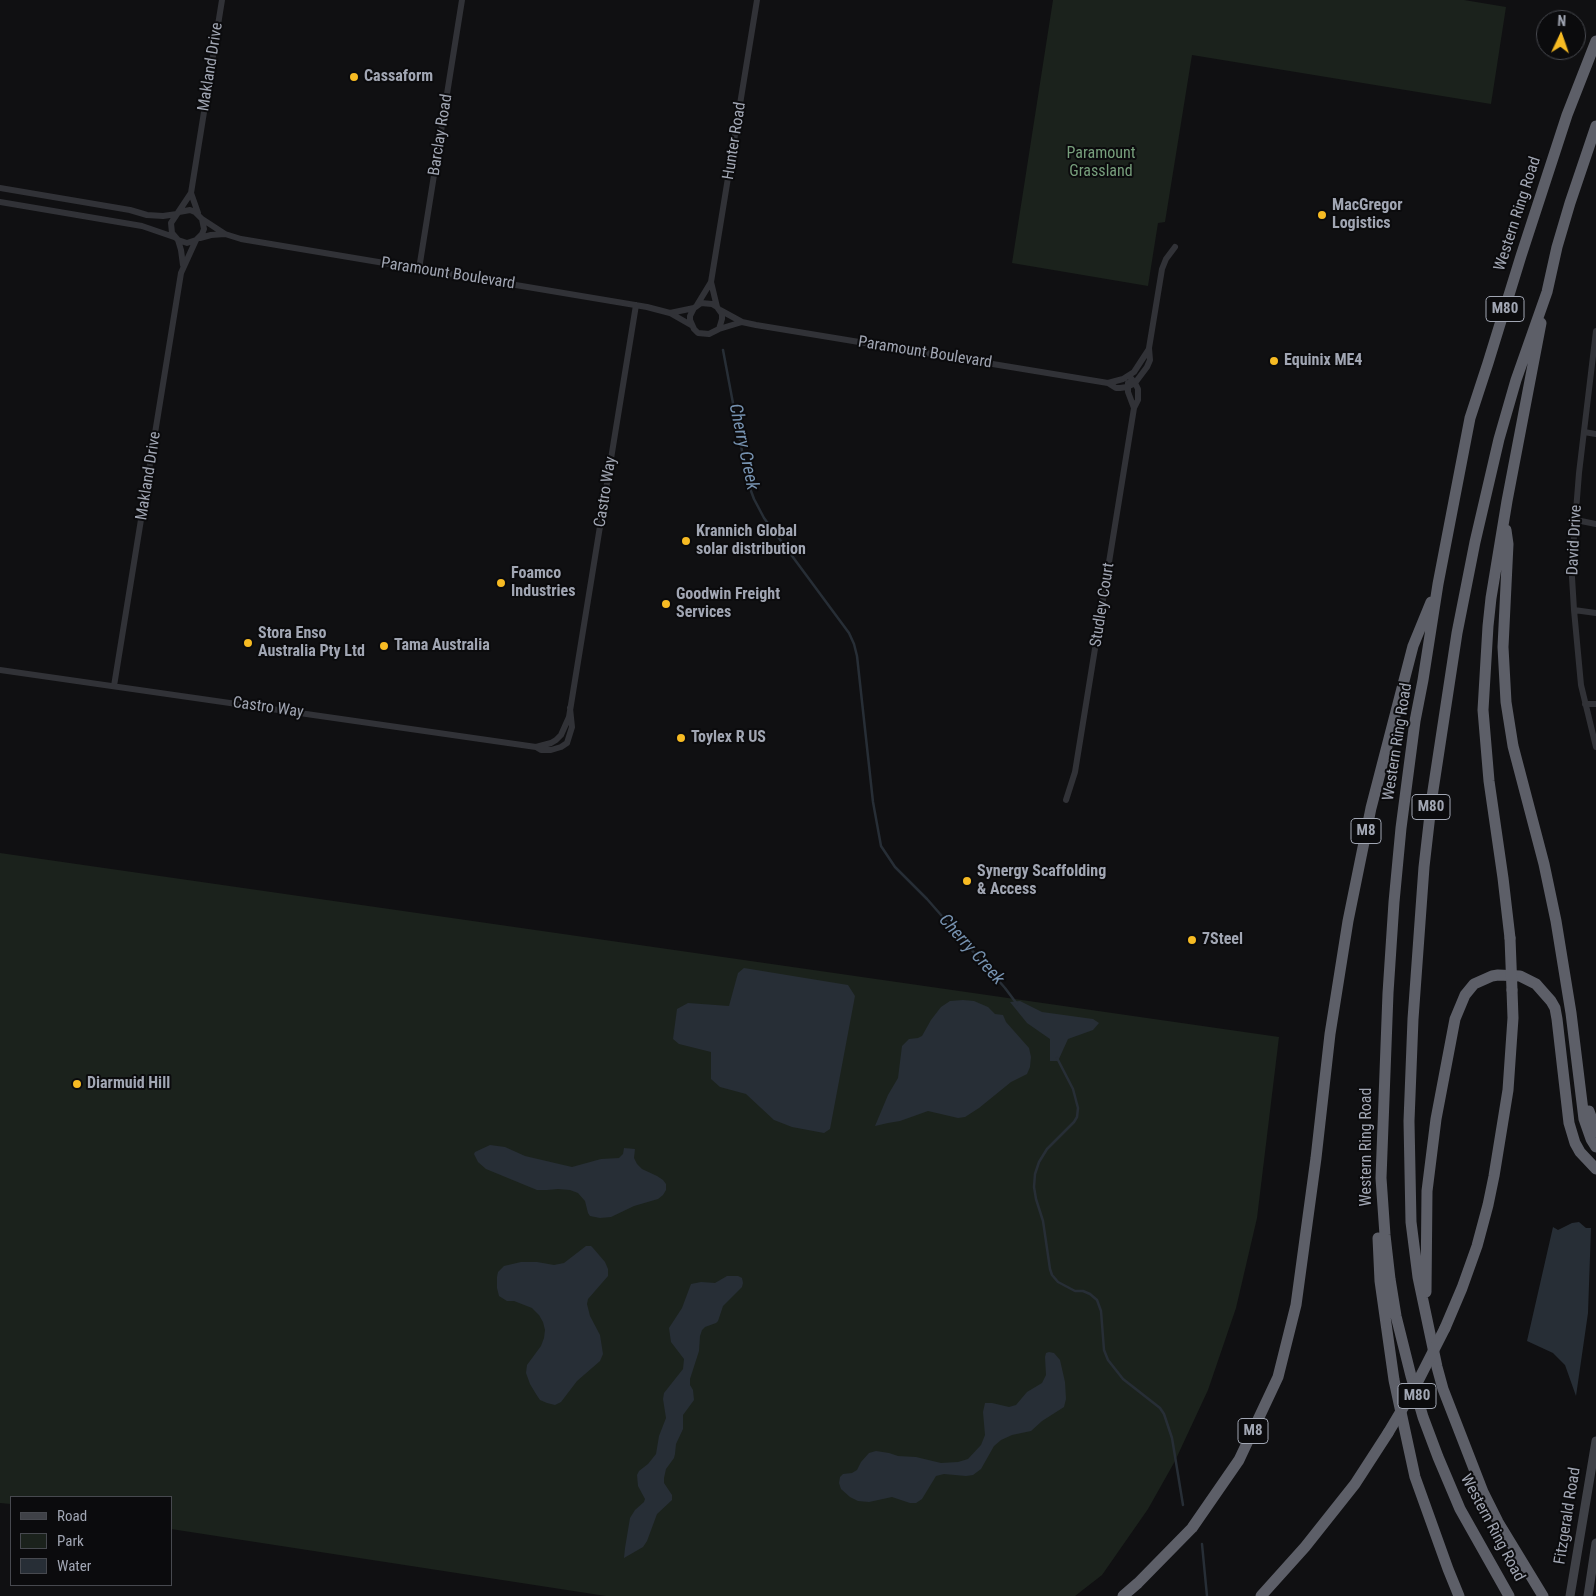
<!DOCTYPE html>
<style>
body{margin:0}
#map{position:relative;width:1596px;height:1596px;overflow:hidden;background:#101012;font-family:"Roboto Condensed",sans-serif}
canvas{display:block}
.legend{position:absolute;left:10px;top:1496px;width:162px;height:90px;box-sizing:border-box;background:#0b0b0d;border:1px solid #47494f;margin:0;padding:6px 9px;list-style:none;font-size:15px;color:#a1a6b3}
.legend li{display:flex;align-items:center;gap:10px;height:25px}
.legend b{width:25px;border:1px solid #47494f}
.north{position:absolute;left:1536px;top:10px;width:50px;height:50px;box-sizing:border-box;background:#0b0b0d;border:1px solid #47494f;border-radius:50%;rotate:3deg;font-size:14px;font-weight:700;line-height:20px;text-align:center;color:#a1a6b3}
.north::after{content:'';display:block;margin:auto;width:18px;height:22px;background:#f7bb23;clip-path:polygon(50% 0,100% 100%,50% 72%,0 100%)}
</style>
<div id="map">
<canvas width="1596" height="1596"></canvas>
<ul class="legend">
<li><b style="height:6px;background:#3f4147"></b>Road</li>
<li><b style="height:14px;background:#1b221c"></b>Park</li>
<li><b style="height:14px;background:#272e36"></b>Water</li>
</ul>
<div class="north">N</div>
</div>
<script>
const g = document.querySelector('canvas').getContext('2d');
g.lineJoin = 'round';
function paint(path, color) { g.fillStyle = color; g.fill(path, 'evenodd'); }
const toPath = rows => new Path2D(rows.map(r => 'M' + r).join(''));
function strokePath(path, color, width, dash) { g.strokeStyle = color; g.lineWidth = width; g.lineCap = dash ? 'butt' : 'round'; g.setLineDash(dash || []); g.stroke(path); }
function write(font, color, halo, rows, align = 'center') {
  g.font = font + ' "Roboto Condensed",sans-serif'; g.lineWidth = 4; g.setLineDash([]); g.textBaseline = 'middle'; g.strokeStyle = halo; g.fillStyle = color; for (const [text, x, y, turn = 0] of rows) {
    g.save(); g.translate(x, y); g.rotate((+turn || 0) * Math.PI / 180); g.textAlign = isNaN(turn) ? turn : align; if (halo) g.strokeText(text, 0, 0); g.fillText(text, 0, 0); g.restore();
  }
}
paint(toPath([
 [1053,0,1464,0,1506,7,1491,104,1192,55,1165,222,1158,223,1148,286,1012,263],
 [0,853,1279,1037,1257,1218,1236,1308,1208,1390,1175,1461,1148,1509,1102,1575,1075,1596,606,1596,171,1529,171,1497,11,1497,11,1504,0,1503]
]), '#1b221c');
paint(toPath([
 [744,968,848,985,855,996,830,1129,824,1133,792,1127,774,1120,746,1094,720,1087,711,1079,711,1052,679,1044,673,1039,677,1009,688,1003,729,1006,738,973],
 [963,1000,974,1001,988,1007,995,1014,1003,1015,1006,1022,1029,1048,1031,1057,1030,1067,1027,1074,1011,1082,979,1108,965,1117,958,1118,928,1111,900,1121,888,1123,875,1126,888,1095,898,1078,902,1046,909,1039,918,1038,922,1036,931,1020,941,1007,950,1001],
 [1020,1001,1042,1012,1093,1019,1099,1023,1093,1030,1068,1039,1058,1061,1050,1061,1050,1039,1027,1023,1010,1002],
 [490,1145,505,1147,525,1156,572,1167,601,1159,619,1158,623,1154,624,1148,635,1149,634,1158,637,1164,642,1169,657,1176,663,1180,666,1184,666,1190,663,1195,658,1199,634,1206,611,1217,600,1218,590,1216,588,1213,585,1201,578,1193,570,1190,558,1189,547,1190,537,1190,486,1169,478,1162,474,1154,475,1152],
 [1579,1222,1586,1228,1591,1228,1588,1313,1576,1396,1565,1365,1553,1353,1527,1341,1553,1227,1558,1230,1572,1223],
 [586,1246,591,1246,593,1248,605,1262,608,1269,608,1276,588,1299,587,1304,590,1316,600,1335,603,1354,600,1361,577,1381,561,1402,555,1405,547,1403,540,1400,536,1394,530,1384,526,1373,527,1365,541,1346,544,1338,545,1330,543,1322,539,1315,532,1308,514,1301,507,1301,499,1296,497,1288,497,1277,498,1272,504,1266,521,1262,537,1262,554,1265,564,1263],
 [727,1276,738,1276,742,1278,743,1283,742,1287,723,1306,718,1321,716,1323,705,1327,702,1330,700,1336,699,1351,690,1379,690,1385,693,1390,694,1400,683,1415,683,1429,676,1444,675,1454,674,1458,666,1469,664,1478,664,1483,672,1495,672,1500,657,1514,647,1541,643,1547,624,1558,625,1548,630,1518,635,1510,644,1502,645,1499,638,1486,637,1475,639,1471,648,1464,656,1454,659,1436,666,1418,663,1399,664,1393,683,1369,684,1359,671,1342,669,1328,682,1308,691,1284,701,1282,715,1283],
 [1049,1352,1054,1353,1060,1360,1065,1382,1066,1399,1064,1407,1042,1421,1031,1431,1012,1435,1001,1440,994,1446,981,1469,973,1475,966,1476,944,1474,936,1476,922,1499,916,1503,910,1503,892,1497,869,1502,858,1501,850,1497,841,1489,839,1483,840,1477,843,1474,852,1473,857,1470,861,1462,869,1453,876,1451,889,1453,898,1456,916,1457,941,1463,958,1462,968,1459,981,1445,985,1435,983,1412,985,1403,992,1403,1009,1407,1016,1405,1027,1392,1042,1383,1046,1375,1045,1357,1046,1353]
]), '#272e36');
strokePath(toPath([
 [723,350,748,483,754,499,764,518,849,633,854,644,857,656,873,802,881,846,895,867,927,899,1005,988,1017,1004],
 [1057,1058,1073,1089,1078,1108,1077,1117,1074,1122,1047,1149,1039,1162,1035,1174,1034,1187,1036,1199,1043,1221,1050,1269,1052,1275,1058,1282,1075,1291,1083,1291,1090,1294,1097,1300,1101,1311,1104,1350,1108,1360,1123,1379,1160,1408,1164,1414,1172,1438,1183,1505],
 [1202,1544,1207,1596]
]), '#272e36', 2.5);
strokePath(toPath([
 [0,188,130,210,147,215,163,216,177,214],
 [191,193,198,213],
 [0,202,142,226,174,237],
 [179,212,190,210,195,212,202,219,204,229,202,234,196,240,187,243,178,240,172,233,171,223,191,193,222,0],
 [202,219,225,234,241,239,647,307,670,313,691,325],
 [200,238,211,235,225,234],
 [178,240,181,250,183,265],
 [419,269,462,0],
 [697,305,711,282],
 [717,307,711,282,757,0],
 [720,310,742,322,756,325,1108,383,1116,388,1120,388,1127,387,1135,383,1147,367,1150,360,1149,348,1162,269,1166,259,1175,247],
 [670,313,694,308,701,303,712,304,717,307,722,314,722,319,719,329,709,334,698,333,694,329,690,320,690,316,694,308],
 [719,329,742,322],
 [1596,331,1579,473,1573,549,1572,577,1574,610,1581,685,1596,747],
 [1108,383,1123,379,1134,372,1149,349],
 [1128,383,1128,392,1134,408],
 [1584,432,1596,434],
 [1576,520,1596,524],
 [1574,610,1596,613],
 [0,670,536,747,541,750,551,750,561,747,567,743,572,727,570,708],
 [114,686,181,273,196,240],
 [1585,704,1596,704],
 [536,747,551,743,556,740,561,735,569,717,636,305],
 [1066,800,1075,772,1134,408,1138,400,1138,389,1135,383,1129,376]
]), '#313237', 6);
strokePath(toPath([
 [1570,1596,1596,1441],
 [1588,1596,1596,1543]
]), '#3f4147', 9);
strokePath(toPath([
 [1506,530,1508,544,1503,647,1506,702,1513,746,1544,864,1556,921,1571,1013,1584,1119,1591,1139,1596,1147],
 [1510,938,1503,878,1489,781,1483,710,1488,626,1491,598,1507,501,1541,323],
 [1589,1111,1596,1131],
 [1378,1238,1380,1281,1394,1380,1415,1477,1448,1569,1459,1596],
 [1426,1292,1427,1191,1436,1119,1455,1019,1465,995,1474,984,1492,976,1498,975,1520,976,1536,984,1551,1001,1555,1008,1557,1019,1569,1123,1575,1143,1580,1152,1596,1169],
 [1445,1328,1462,1288,1477,1246,1488,1205,1494,1176,1508,1090,1513,1018,1512,990],
 [1123,1596,1138,1583,1192,1528,1239,1460,1278,1377,1296,1305,1316,1158,1330,1034,1348,921,1371,808,1413,646,1431,602],
 [1261,1596,1305,1547,1355,1484,1388,1433],
 [1509,1596,1460,1509,1438,1457,1423,1417,1411,1376,1396,1316,1390,1279,1385,1235,1381,1178,1388,993,1394,902,1401,828,1415,721,1423,680,1438,584,1470,418,1488,363,1521,256,1567,115,1596,41],
 [1543,1596,1498,1522,1483,1492,1443,1389,1437,1367,1418,1277,1411,1222,1409,1121,1413,1019,1424,867,1432,797,1457,633,1475,542,1499,439,1516,380,1547,292,1557,247,1570,203,1596,126]
]), '#5d5f68', 11);
strokePath(toPath([
 [1510,938,1512,990],
 [1388,1433,1413,1391,1445,1328]
]), '#5d5f68', 11);
for (const [x, y, r, color] of [
 [354,77,5,"#f7bb23"],
 [1322,215,5,"#f7bb23"],
 [1274,361,5,"#f7bb23"],
 [686,541,5,"#f7bb23"],
 [501,583,5,"#f7bb23"],
 [666,604,5,"#f7bb23"],
 [248,643,5,"#f7bb23"],
 [384,646,5,"#f7bb23"],
 [681,738,5,"#f7bb23"],
 [967,881,5,"#f7bb23"],
 [1192,940,5,"#f7bb23"],
 [77,1084,5,"#f7bb23"]
]) { const dot = new Path2D(); dot.arc(x, y, r, 0, 2 * Math.PI); g.fillStyle = color; g.fill(dot); strokePath(dot, '#0b0b0d', 2); }
for (const [x, y, w] of [
 [1505,309,38],
 [1431,807,38],
 [1366,831,30],
 [1417,1396,38],
 [1253,1431,30]
]) { const box = new Path2D(); box.roundRect(x - w / 2, y - 12.5, w, 25, 4); g.fillStyle = '#0b0b0d'; g.fill(box); strokePath(box, '#a1a6b3', 1); }
write('bold 15px', '#a1a6b3', null, [
 ["M80",1505,309],
 ["M80",1431,807],
 ["M8",1366,831],
 ["M80",1417,1396],
 ["M8",1253,1431]
]);
write('16px', '#a1a6b3', '#0b0b0d', [
 ["Makland Drive",211,67,-81],
 ["Barclay Road",441,135,-81],
 ["Hunter Road",735,141,-81],
 ["Western Ring Road",1518,214,-72],
 ["Paramount Boulevard",448,274,9],
 ["Paramount Boulevard",925,353,9],
 ["Makland Drive",149,476,-81],
 ["Castro Way",606,492,-81],
 ["David Drive",1575,540,-87],
 ["Studley Court",1103,605,-81],
 ["Castro Way",268,708,8],
 ["Western Ring Road",1398,742,-81],
 ["Western Ring Road",1367,1147,-90],
 ["Fitzgerald Road",1568,1516,-81],
 ["Western Ring Road",1492,1528,62]
]);
write('bold 16px', '#a1a6b3', '#0b0b0d', [
 ["Cassaform",364,77],
 ["MacGregor",1332,206],
 ["Logistics",1332,224],
 ["Equinix ME4",1284,361],
 ["Krannich Global",696,532],
 ["solar distribution",696,550],
 ["Foamco",511,574],
 ["Industries",511,592],
 ["Goodwin Freight",676,595],
 ["Services",676,613],
 ["Stora Enso",258,634],
 ["Australia Pty Ltd",258,652],
 ["Tama Australia",394,646],
 ["Toylex R US",691,738],
 ["Synergy Scaffolding",977,872],
 ["& Access",977,890],
 ["7Steel",1202,940],
 ["Diarmuid Hill",87,1084]
], 'left');
write('16px', '#779f7c', '#0b0b0d', [
 ["Paramount",1101,154],
 ["Grassland",1101,172]
]);
write('italic 18px', '#7692b0', '#0b0b0d', [
 ["Cherry Creek",743,447,78],
 ["Cherry Creek",971,950,48]
]);
</script>
